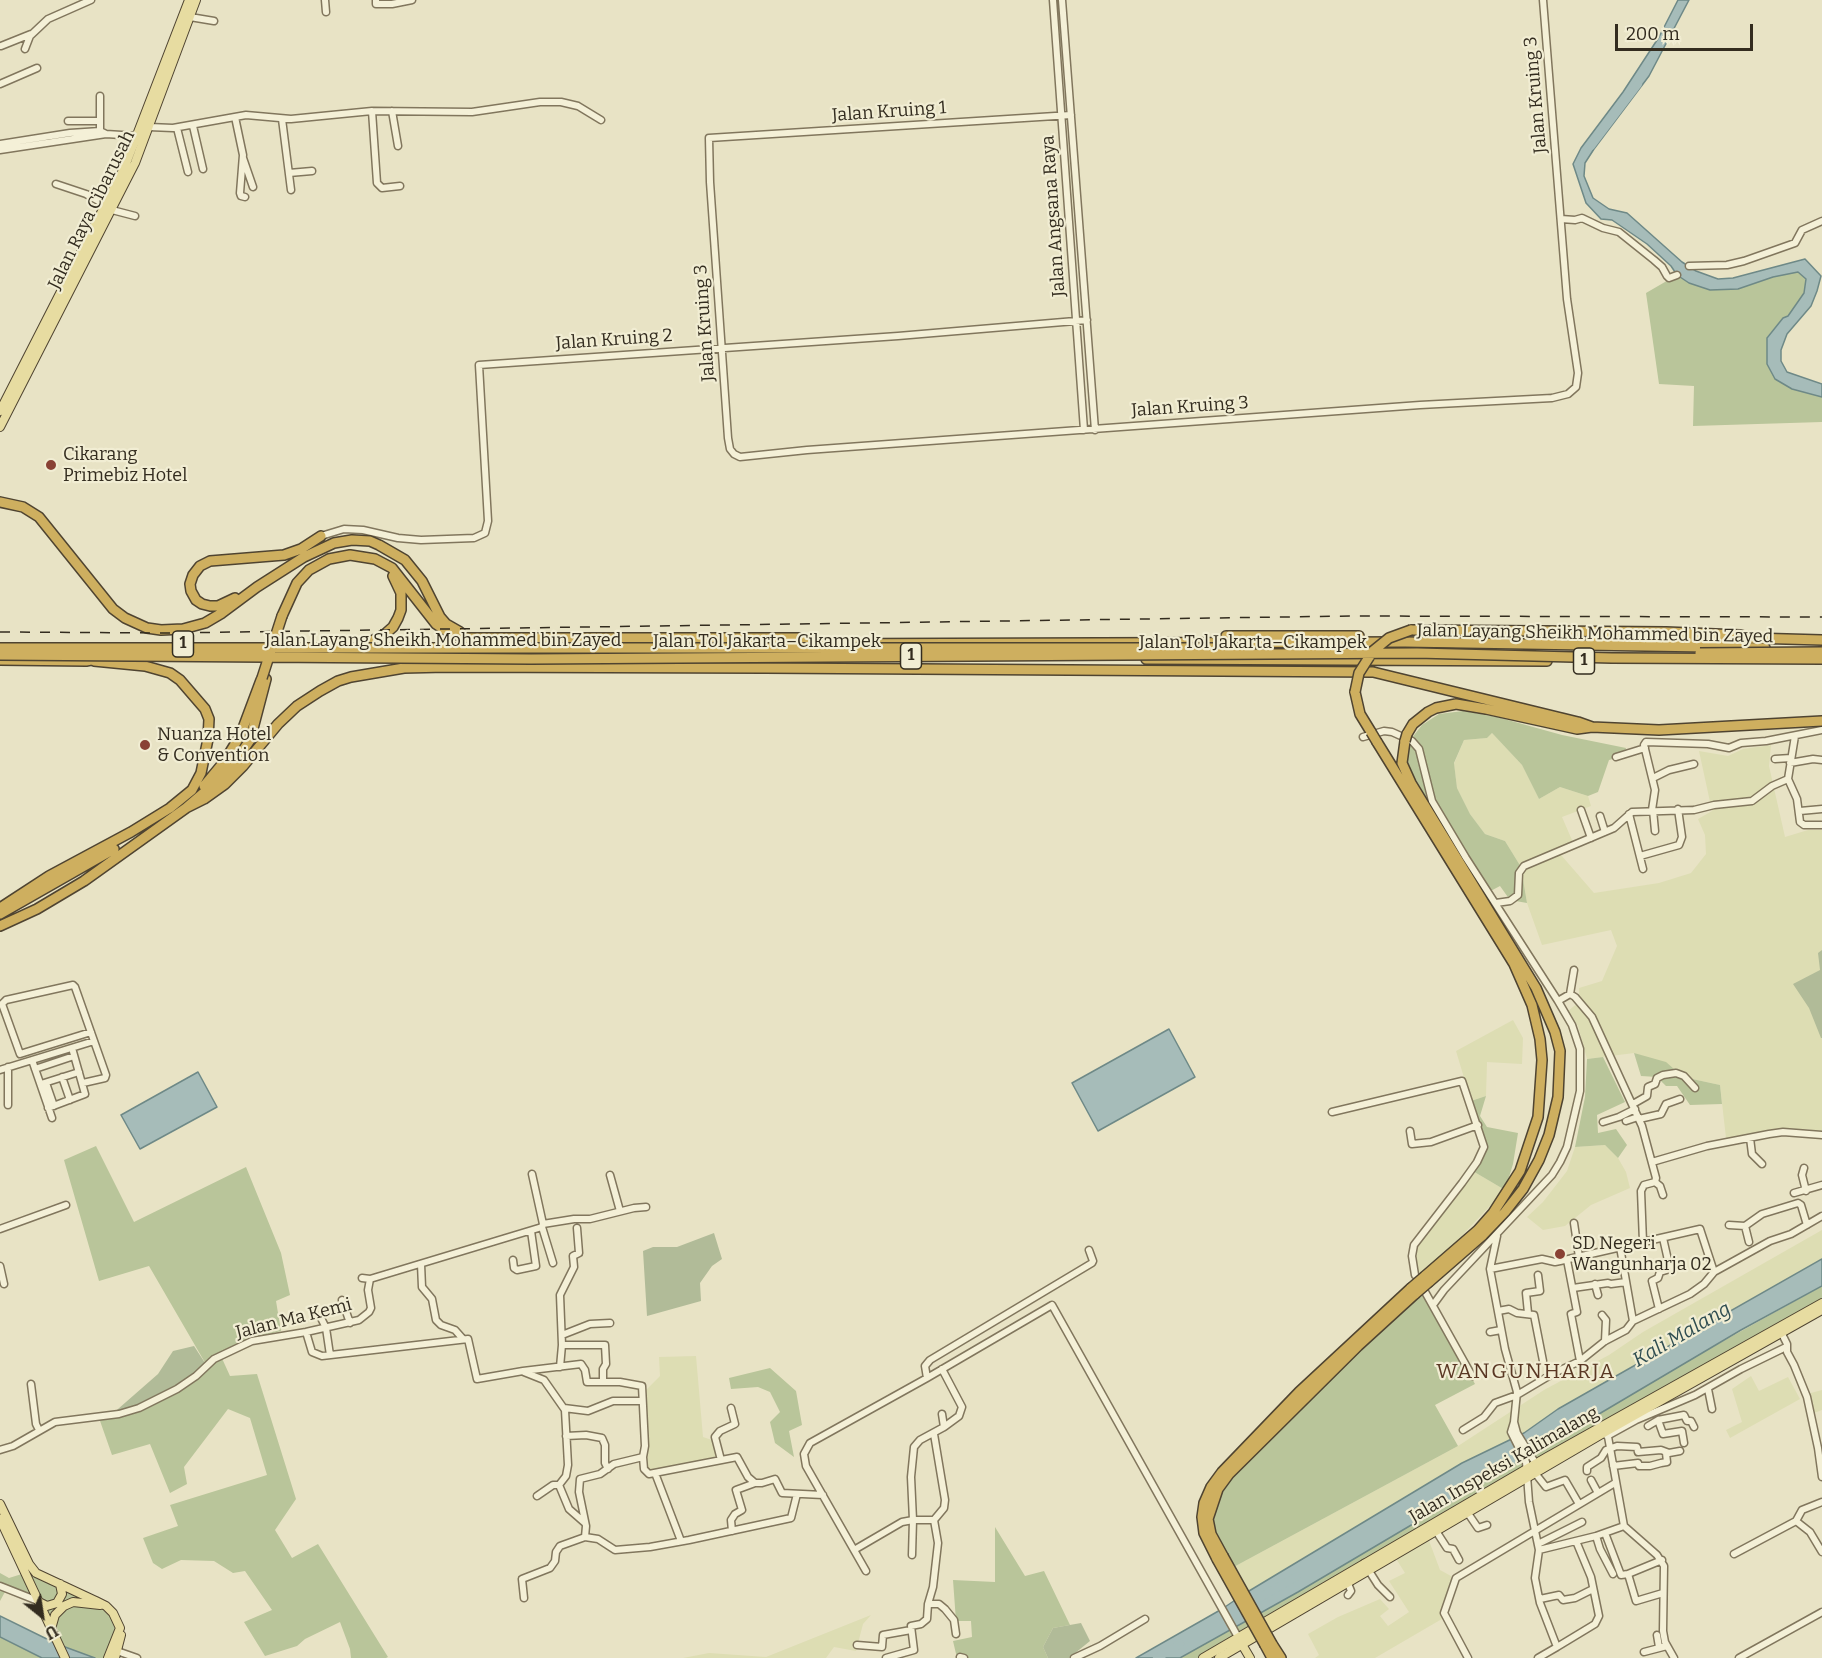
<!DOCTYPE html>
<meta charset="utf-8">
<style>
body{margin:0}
#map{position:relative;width:1822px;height:1658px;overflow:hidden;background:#e8e3c5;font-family:Bitter,serif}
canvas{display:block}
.north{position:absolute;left:12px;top:1586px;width:60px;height:60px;-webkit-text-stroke:4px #f1edd3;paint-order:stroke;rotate:150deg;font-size:16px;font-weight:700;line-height:24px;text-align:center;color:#332c1f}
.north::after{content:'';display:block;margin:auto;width:21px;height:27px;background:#332c1f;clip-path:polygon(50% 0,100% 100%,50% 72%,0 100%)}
.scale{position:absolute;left:1615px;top:24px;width:138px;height:27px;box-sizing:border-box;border:3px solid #332c1f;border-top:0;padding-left:8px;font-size:18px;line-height:21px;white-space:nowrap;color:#332c1f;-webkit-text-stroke:4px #f1edd3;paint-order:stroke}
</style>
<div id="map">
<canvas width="1822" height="1658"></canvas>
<div class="north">U</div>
<div class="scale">200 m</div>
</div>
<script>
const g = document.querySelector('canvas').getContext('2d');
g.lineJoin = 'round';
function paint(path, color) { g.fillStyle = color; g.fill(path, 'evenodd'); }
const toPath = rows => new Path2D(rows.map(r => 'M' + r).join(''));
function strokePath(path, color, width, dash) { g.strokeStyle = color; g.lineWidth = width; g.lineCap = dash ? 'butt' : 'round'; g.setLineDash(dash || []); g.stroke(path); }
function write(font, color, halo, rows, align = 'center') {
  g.font = font + ' Bitter,serif'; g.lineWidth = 4.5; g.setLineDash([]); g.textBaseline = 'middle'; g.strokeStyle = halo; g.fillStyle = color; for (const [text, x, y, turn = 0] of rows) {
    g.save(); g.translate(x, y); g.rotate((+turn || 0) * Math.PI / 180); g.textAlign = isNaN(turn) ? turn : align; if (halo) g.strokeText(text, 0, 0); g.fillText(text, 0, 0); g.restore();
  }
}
paint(toPath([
 [1492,733,1522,765,1539,799,1560,787,1588,796,1591,806,1562,817,1575,847,1561,855,1594,893,1659,883,1691,873,1706,854,1705,835,1698,819,1712,811,1699,751,1728,756,1743,749,1771,745,1769,766,1785,837,1808,830,1822,830,1822,1133,1808,1129,1785,1133,1726,1138,1720,1085,1683,1077,1634,1053,1587,1059,1578,1026,1568,1011,1579,1002,1579,988,1602,981,1617,946,1611,930,1542,945,1527,903,1521,867,1505,841,1485,834,1470,814,1457,788,1454,764,1464,740,1487,738],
 [1513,1020,1523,1038,1522,1064,1487,1062,1486,1096,1471,1101,1456,1051],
 [1605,1145,1618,1158,1626,1172,1630,1188,1591,1205,1565,1226,1543,1230,1527,1217,1543,1202,1567,1171,1575,1147],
 [1471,1170,1505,1190,1419,1281,1415,1275,1414,1245],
 [1822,1230,1822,1259,1558,1409,1524,1433,1462,1463,1244,1594,1230,1569,1458,1446,1544,1390,1609,1355,1643,1332],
 [696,1356,703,1437,715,1441,716,1464,648,1479,643,1458,645,1391,660,1376,659,1357],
 [1751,1376,1759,1391,1788,1377,1800,1399,1730,1438,1726,1430,1742,1422,1732,1389],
 [1822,1390,1822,1410,1814,1413,1807,1394],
 [1428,1538,1440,1570,1451,1576,1451,1600,1446,1609,1447,1616,1375,1658,1315,1658,1319,1655,1308,1634,1338,1617,1380,1599,1389,1609,1380,1616,1388,1626,1409,1612,1389,1581,1405,1573,1395,1557],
 [871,1615,863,1624,856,1651,834,1647,826,1658,683,1658,709,1653,766,1657]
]), '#ddddb3');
paint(toPath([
 [1798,272,1806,279,1804,293,1788,316,1783,318,1767,337,1792,389,1822,397,1822,422,1693,426,1694,386,1659,384,1646,293,1677,275,1738,289,1773,277],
 [1463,711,1497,717,1562,735,1626,748,1624,756,1609,760,1598,792,1588,796,1560,787,1539,799,1522,765,1492,733,1487,738,1464,740,1454,763,1457,788,1470,814,1485,834,1505,841,1521,867,1527,903,1510,900,1500,886,1483,895,1414,782,1407,760,1411,739,1422,725,1439,714],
 [1634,1053,1666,1062,1683,1077,1720,1085,1722,1104,1690,1105,1677,1086,1666,1086,1657,1077,1641,1076],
 [1603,1057,1625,1102,1597,1115,1598,1133,1616,1129,1627,1145,1618,1158,1605,1145,1575,1147,1585,1097,1587,1059],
 [1486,1096,1480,1116,1487,1127,1518,1133,1513,1164,1505,1190,1471,1170,1484,1147,1471,1101],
 [96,1146,134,1222,246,1167,281,1253,290,1295,276,1301,281,1331,250,1339,220,1354,230,1376,257,1374,296,1499,275,1530,292,1558,318,1544,388,1657,386,1658,351,1658,350,1649,340,1622,305,1639,297,1646,265,1656,244,1622,272,1610,245,1571,233,1573,214,1561,181,1560,162,1569,153,1563,143,1538,178,1526,170,1505,267,1475,250,1418,228,1409,184,1467,187,1484,170,1493,150,1444,112,1455,99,1418,110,1416,207,1366,149,1266,99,1281,64,1160],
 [1822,1286,1822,1303,1203,1658,1180,1658,1288,1597,1702,1353],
 [1423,1287,1475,1384,1435,1405,1458,1446,1230,1569,1208,1525,1218,1489],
 [770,1368,796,1391,802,1425,789,1431,794,1457,775,1443,770,1422,780,1412,770,1392,758,1387,731,1389,729,1378],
 [995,1527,1025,1576,1044,1571,1070,1625,1053,1628,1043,1647,1048,1658,957,1658,953,1641,972,1637,971,1621,956,1621,953,1580,995,1582],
 [0,1573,9,1578,25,1573,36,1573,99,1603,118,1620,115,1658,65,1658,42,1608,6,1590,0,1601],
 [0,1637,42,1658,0,1658]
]), '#b9c59a');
paint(toPath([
 [1822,950,1822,1038,1821,1038,1809,1008,1793,984,1820,970,1818,953],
 [714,1233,722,1259,712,1266,700,1283,701,1301,647,1316,643,1251,653,1247,677,1247],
 [194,1346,207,1366,177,1390,110,1416,158,1374,173,1351],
 [1081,1623,1090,1641,1069,1658,1048,1658,1043,1647,1053,1628]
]), '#b1bb98');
const water = toPath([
 [1678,0,1689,0,1649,76,1594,149,1585,163,1584,176,1593,198,1609,209,1627,213,1682,262,1696,271,1718,279,1733,278,1805,259,1821,276,1817,291,1811,306,1787,334,1781,350,1781,361,1787,372,1822,384,1822,397,1792,389,1775,379,1767,364,1767,338,1783,318,1788,316,1804,293,1806,279,1798,272,1773,277,1738,289,1710,290,1689,283,1677,275,1671,266,1647,244,1612,220,1601,219,1586,203,1573,164,1581,148,1623,92,1659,37,1678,0],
 [1169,1029,1195,1077,1098,1131,1072,1083,1169,1029],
 [198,1072,217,1107,140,1149,121,1115,198,1072],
 [1822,1259,1822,1286,1741,1330,1298,1592,1180,1658,1136,1658,1222,1609,1244,1594,1462,1463,1524,1433,1558,1409,1822,1259],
 [0,1616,57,1644,95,1658,42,1658,0,1637,0,1616]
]);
paint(water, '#a6bcb9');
strokePath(water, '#6e8987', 1.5);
strokePath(toPath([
 [1591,146,1638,84],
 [1254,1601,1296,1577],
 [1157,1658,1180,1644]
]), '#a6bcb9', 8);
const minor = toPath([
 [325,0,326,12],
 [376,0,376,4,392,4,412,0],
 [1053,0,1084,430],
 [1062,0,1095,430],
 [190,17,214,21],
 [1,46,31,34],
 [25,49,30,36,48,19,91,0],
 [0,84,37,68],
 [100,96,100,132],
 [372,111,377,183,382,188,400,186],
 [392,111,398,146],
 [1071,115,709,138,710,182,728,438,730,449,734,454,740,457,807,450,1420,405,1552,398,1568,394,1576,387,1578,373,1567,299,1543,0],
 [235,117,243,155,240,193,241,196,245,197],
 [282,119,291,190],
 [68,121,100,121],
 [193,126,203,169],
 [149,127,173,128,246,115,291,119,372,111,472,112,540,102,561,102,578,106,601,120],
 [177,128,188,172],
 [0,144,70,133,100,131,106,134],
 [0,150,106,134,137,136],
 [243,158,253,187],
 [289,173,312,171],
 [56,184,86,194,106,205],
 [112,210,135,216],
 [1561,219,1575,220,1582,218,1603,228,1619,232,1654,260,1662,267,1667,276,1669,278,1677,275],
 [1689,266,1727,265,1744,261,1795,243,1802,230,1822,221],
 [321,536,344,529,363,530,398,538,421,540,474,538,485,533,488,521,479,365,898,336,1087,320],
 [1795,736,1788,779,1797,799,1800,822,1804,825,1822,825],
 [1363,737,1384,731,1392,732,1412,741,1419,749,1432,801,1466,858,1558,1001,1572,1025,1580,1049,1580,1091,1567,1147,1560,1162,1552,1175,1444,1290,1433,1305],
 [1616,757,1645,748],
 [1775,759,1791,758],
 [1790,763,1813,759,1822,760],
 [1653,778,1669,770,1694,764],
 [1581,810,1591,838],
 [1652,810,1655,790,1644,745,1646,742,1708,744,1729,748,1741,743,1766,741,1822,730],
 [1653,810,1655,831],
 [1800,811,1822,809],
 [1629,814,1643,869],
 [1600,816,1605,832],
 [1640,856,1679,845,1682,837,1678,809],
 [1496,903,1510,901,1518,895,1519,873,1524,866,1614,828,1632,812,1694,810,1714,805,1752,801,1772,786,1788,779],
 [1570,994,1574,970],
 [1558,1001,1570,994,1575,997,1592,1017,1642,1126,1656,1178,1655,1182,1644,1185,1641,1191,1643,1242],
 [32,1060,52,1118],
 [8,1067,8,1105],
 [35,1069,74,1056],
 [0,1070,94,1041],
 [62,1077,70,1100],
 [46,1083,54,1106],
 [83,1083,105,1078,106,1075,75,987,73,985,6,1000,2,1004,20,1054,91,1032],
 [41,1084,79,1072],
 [1633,1104,1647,1096,1648,1087,1655,1084,1657,1078,1663,1075,1676,1073,1684,1076,1695,1088],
 [48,1108,85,1094,72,1048],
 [1332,1112,1462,1081,1484,1147,1477,1162,1462,1183,1414,1245,1412,1256,1415,1275],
 [1639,1119,1661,1114,1666,1104,1680,1099],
 [1626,1121,1638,1117],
 [1603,1122,1619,1117,1635,1109],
 [1410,1131,1412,1144,1431,1142,1478,1125],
 [1750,1138,1752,1154,1762,1164],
 [1652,1162,1707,1146,1769,1134,1783,1132,1822,1135],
 [1804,1168,1802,1175,1806,1191],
 [532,1174,543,1224],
 [610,1175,620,1211],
 [1655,1182,1660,1186,1663,1195],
 [1794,1193,1822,1185],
 [1574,1223,1579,1257],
 [1729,1225,1745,1226,1762,1214,1798,1203,1801,1205,1807,1225],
 [1745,1226,1749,1242],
 [542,1227,553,1263],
 [0,1229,66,1205],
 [1497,1236,1490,1269,1505,1349,1517,1392,1514,1422,1517,1433,1536,1464],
 [1620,1247,1633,1321],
 [513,1260,514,1268,517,1270,536,1266,531,1231],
 [1567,1260,1577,1312,1571,1314,1580,1361],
 [421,1264,422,1287,432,1299,436,1320,441,1325,455,1330,463,1339],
 [0,1266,4,1284],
 [1490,1269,1542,1259,1555,1262,1560,1261,1700,1229,1714,1272],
 [362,1278,370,1279,542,1227,543,1224,574,1219,590,1219,634,1208,646,1207],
 [1595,1284,1598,1295],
 [1573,1288,1608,1283,1611,1284,1626,1282],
 [1424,1290,1472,1376],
 [342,1300,350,1323],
 [1659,1309,1652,1281,1658,1278,1660,1272,1670,1269,1663,1238],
 [1498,1311,1509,1309,1517,1313,1534,1315,1543,1361],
 [1528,1313,1526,1293,1540,1291,1538,1275],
 [1602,1315,1606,1320,1605,1341],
 [320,1316,326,1328,330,1355],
 [1780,1330,1787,1344,1787,1352,1794,1365,1807,1397,1818,1448,1822,1477],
 [306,1332,312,1352,322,1356,468,1339,477,1379,523,1371,581,1364,585,1370,587,1382,620,1382,642,1386,645,1446,643,1457,644,1469,649,1474,737,1457,748,1477,755,1483,762,1483,775,1479,782,1493,823,1495],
 [1490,1332,1501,1330],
 [562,1335,590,1324,610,1323],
 [562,1345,605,1345,606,1364,603,1369,603,1381],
 [560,1367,562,1345,560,1295,574,1267,573,1256,579,1253,577,1228],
 [942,1369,962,1407,959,1416,944,1427],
 [524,1372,544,1380,565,1410,568,1465,566,1476,559,1485],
 [927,1378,925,1366,930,1360,1092,1263,1093,1261,1089,1250],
 [31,1384,36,1424,39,1430],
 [1708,1389,1712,1409],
 [564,1408,588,1411,613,1401,642,1401],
 [1658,1420,1684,1415,1687,1421,1691,1421,1694,1427],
 [1514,1422,1511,1432,1526,1462,1529,1502,1539,1550,1535,1578,1540,1603,1557,1647,1538,1658],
 [1648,1426,1658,1420,1663,1434,1682,1431,1684,1443],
 [1463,1430,1484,1417,1495,1403,1517,1395,1554,1373,1580,1361,1605,1341,1626,1330,1633,1321,1690,1294,1704,1284,1714,1272,1770,1241,1791,1234,1822,1216],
 [1607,1431,1624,1526,1657,1555,1664,1566,1663,1631,1665,1642,1674,1658],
 [566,1436,586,1435,602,1438,605,1445,605,1463,608,1469],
 [1607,1436,1636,1420,1695,1395,1741,1369,1786,1347],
 [0,1450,13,1446,55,1422,119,1414,139,1408,177,1389,196,1376,214,1359,252,1341,306,1332,359,1320,369,1312,371,1308,368,1290,370,1279],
 [721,1460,715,1437,720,1431,735,1424,731,1408],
 [1613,1466,1638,1463,1639,1466,1650,1466,1661,1463,1667,1462,1666,1453],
 [1587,1471,1587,1467,1601,1458,1606,1450,1617,1446,1637,1447,1638,1452,1661,1450,1669,1453,1680,1451],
 [655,1473,681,1541],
 [1535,1473,1546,1487,1565,1480,1579,1504],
 [1591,1480,1598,1493],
 [537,1496,553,1485,559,1485,569,1509,585,1523],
 [1465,1509,1478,1528,1487,1525],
 [934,1520,944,1508,945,1500,934,1434],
 [1796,1521,1802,1510,1822,1502],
 [732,1531,731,1520,735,1514,742,1510,736,1490,755,1483],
 [1436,1531,1447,1548,1453,1549,1459,1560],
 [1605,1533,1621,1575,1628,1574],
 [1596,1536,1600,1549,1613,1574],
 [585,1537,598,1539,615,1550,650,1547,689,1540,791,1518,797,1494],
 [1538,1544,1582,1522],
 [854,1550,902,1522,913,1520,934,1520],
 [1539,1550,1596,1536,1624,1526],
 [1734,1554,1796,1521,1810,1532,1822,1552],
 [912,1555,913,1520,911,1477,914,1447,920,1440,944,1427,942,1414],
 [1662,1560,1628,1574,1636,1601,1663,1593],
 [1364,1563,1378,1585,1390,1597],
 [866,1571,806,1466,804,1454,810,1443,927,1378,1052,1305,1238,1637],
 [1347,1581,1351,1591,1348,1595],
 [0,1586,38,1601],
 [524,1598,522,1579,550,1568,555,1561,556,1552,560,1546,585,1537,586,1526,579,1492,580,1479,600,1474,614,1464,643,1457],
 [1540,1599,1559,1595,1563,1600,1575,1598,1593,1589],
 [928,1604,939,1604,945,1609,954,1620,956,1634],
 [1657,1635,1659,1647],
 [857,1645,882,1647,883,1635,911,1630],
 [1557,1647,1595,1624,1599,1616,1591,1577,1576,1541],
 [117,1651,137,1658],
 [1644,1652,1667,1646],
 [960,1657,964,1658],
 [886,1658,914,1650,911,1626,921,1624,927,1619,928,1604,933,1587,938,1543,934,1520],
 [1074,1658,1100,1646,1145,1619],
 [1468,1658,1444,1613,1456,1578,1615,1483],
 [1739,1658,1822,1612]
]);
const major = toPath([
 [0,411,125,166,189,0],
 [0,427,135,163,196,0],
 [0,1504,29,1564,36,1573,96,1601,106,1606,113,1613,120,1628,108,1658],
 [0,1519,65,1658],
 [39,1602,47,1606,57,1603,62,1594,60,1584],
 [51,1629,55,1615,64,1606,73,1602,100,1605],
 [1240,1641,1250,1658],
 [115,1658,121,1635],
 [1203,1658,1547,1457,1822,1303],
 [1219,1658,1607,1431,1822,1310]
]);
const highway = toPath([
 [0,502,23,507,39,517,113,609,125,618,147,628,161,630,183,629,205,623,222,613,257,587,304,557,334,543,352,540,370,541,379,545,405,560,422,581,440,617,446,624,460,632],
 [235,598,218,606,210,606,202,604,196,600,191,591,190,584,193,575,200,566,210,561,284,555,301,549,321,536],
 [282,616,297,583,309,570,329,559,350,555,375,559,392,568,436,624,445,630,465,638,804,638],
 [1411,630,1666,632,1740,635,1749,637],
 [1226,636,1359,636],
 [1591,639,1741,641,1751,638,1822,640],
 [366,644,385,634,393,627,398,618,401,610,401,593,393,576],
 [797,644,1405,642,1765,648],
 [1146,659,1547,661],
 [0,660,86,661,101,658],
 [1355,692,1360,714,1371,732],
 [1407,734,1413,724,1428,712,1436,708,1456,704,1486,709,1577,729,1592,727,1659,730,1822,721],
 [1405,741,1402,763,1411,783,1536,988,1555,1032,1560,1051,1558,1097,1549,1135,1539,1160,1523,1189,1505,1212,1483,1235,1429,1282],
 [1377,742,1514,964,1532,1005,1540,1039,1542,1060,1538,1117,1520,1171,1493,1213,1478,1230,1425,1276],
 [204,786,224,762,240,736,261,680],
 [186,808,204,799,225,784,243,766,278,724,297,706,320,691,338,681,351,677,404,668,446,667,765,668,1373,672,1578,722,1592,727],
 [0,908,49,876,131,832,170,808,192,790,201,773,208,739,209,719,205,709,180,680,170,673,145,666,94,661],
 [0,914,114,849],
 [0,926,37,909,84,881,186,808,221,778,233,765,250,740,266,679],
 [1223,1556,1211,1534,1208,1519,1218,1489,1229,1474,1358,1346,1415,1294],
 [1217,1559,1204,1533,1202,1517,1204,1503,1211,1487,1222,1472,1299,1392,1411,1288],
 [1272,1644,1281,1658],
 [1265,1645,1272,1658]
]);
strokePath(minor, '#81765d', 9);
strokePath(major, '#4f4431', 10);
strokePath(highway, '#4f4431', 12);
strokePath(minor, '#f4f0d7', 6);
strokePath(major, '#e7dca1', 8);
strokePath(highway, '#ceaf5f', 9);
strokePath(toPath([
 [0,632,168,633,1351,616,1822,617]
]), '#332c1f', 1.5, [10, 10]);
const highwayBridge = toPath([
 [0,648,1243,648],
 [1700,653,1822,652],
 [0,655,531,659,1417,653,1612,658,1822,659],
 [262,678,282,616],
 [1355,692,1359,673,1373,651,1389,638,1411,630],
 [1371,732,1377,742],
 [1405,741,1407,734],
 [1411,1288,1425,1276],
 [1415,1294,1429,1282],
 [1223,1556,1272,1644],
 [1217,1559,1265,1645]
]);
strokePath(highwayBridge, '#4f4431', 12, []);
strokePath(highwayBridge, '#ceaf5f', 9);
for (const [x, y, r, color] of [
 [51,465,6,"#894134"],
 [145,745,6,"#894134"],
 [1560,1254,6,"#894134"]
]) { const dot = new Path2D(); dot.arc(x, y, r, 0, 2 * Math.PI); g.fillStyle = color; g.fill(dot); strokePath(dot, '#f1edd3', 2); }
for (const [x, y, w] of [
 [183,644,21],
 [911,656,21],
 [1584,661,21]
]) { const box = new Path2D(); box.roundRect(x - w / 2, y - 13, w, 26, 4.5); g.fillStyle = '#f1edd3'; g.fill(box); strokePath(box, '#332c1f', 1.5); }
write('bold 16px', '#332c1f', null, [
 ["1",183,644],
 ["1",911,656],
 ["1",1584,661]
]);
write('18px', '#332c1f', '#f1edd3', [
 ["Jalan Kruing 3",1536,95,-95],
 ["Jalan Kruing 1",889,112,-4],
 ["Jalan Raya Cibarusah",92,210,-64],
 ["Jalan Angsana Raya",1054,216,-94],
 ["Jalan Kruing 3",705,323,-94],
 ["Jalan Kruing 2",614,340,-4],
 ["Jalan Kruing 3",1190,407,-4],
 ["Jalan Layang Sheikh Mohammed bin Zayed",1595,634,1],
 ["Jalan Layang Sheikh Mohammed bin Zayed",443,641],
 ["Jalan Tol Jakarta–Cikampek",767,642],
 ["Jalan Tol Jakarta–Cikampek",1253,643],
 ["Jalan Ma Kemi",294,1319,-14],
 ["Jalan Inspeksi Kalimalang",1504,1465,-30]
]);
write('18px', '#332c1f', '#f1edd3', [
 ["Cikarang",63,455],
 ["Primebiz Hotel",63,476],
 ["Nuanza Hotel",157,735],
 ["& Convention",157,756],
 ["SD Negeri",1572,1244],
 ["Wangunharja 02",1572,1265]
], 'left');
write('italic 20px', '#304e51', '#f1edd3', [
 ["Kali Malang",1682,1335,-30]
]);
g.letterSpacing = '1.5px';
write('21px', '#5a3824', '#f1edd3', [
 ["WANGUNHARJA",1526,1372]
]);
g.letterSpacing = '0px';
</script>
